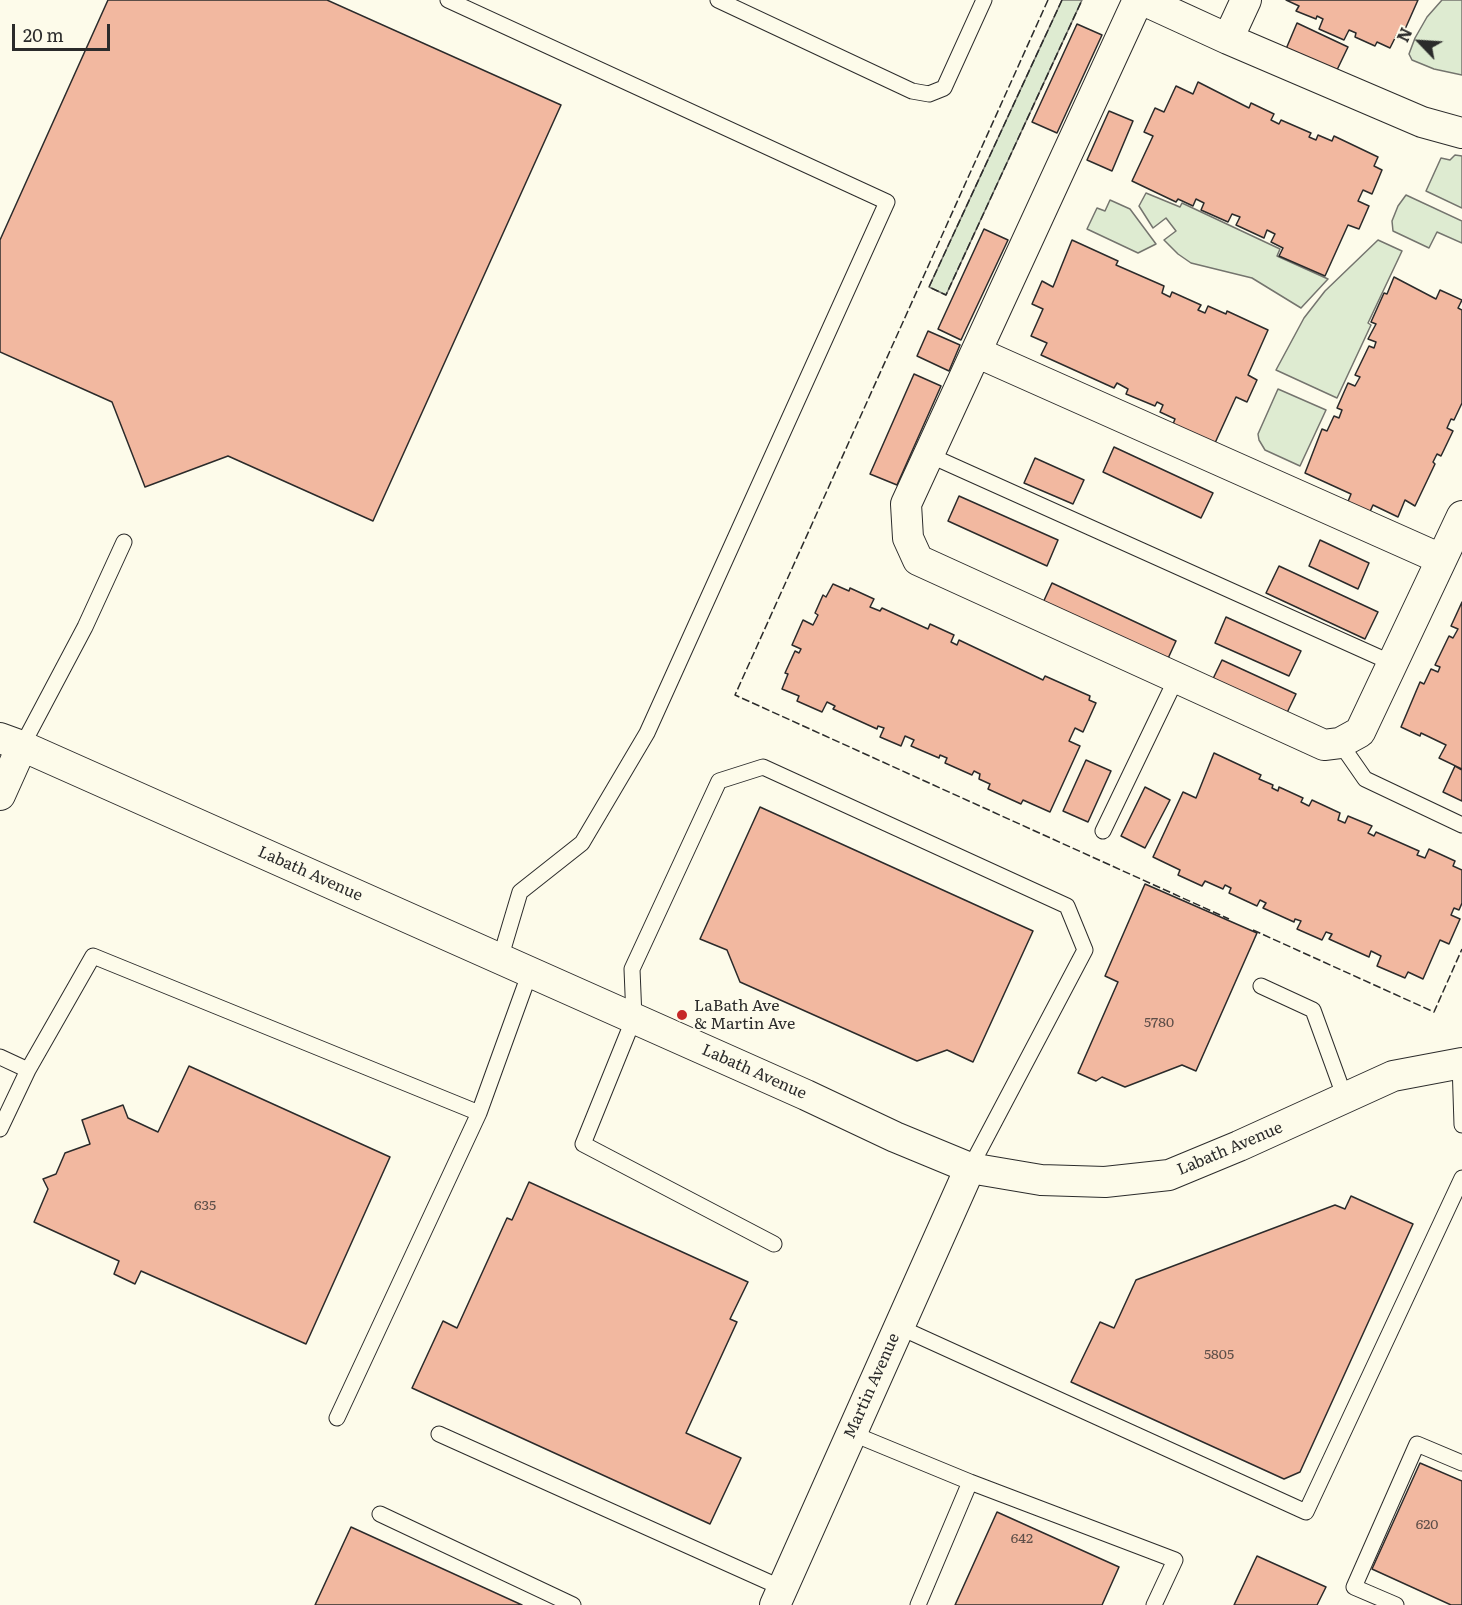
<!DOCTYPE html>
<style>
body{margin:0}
#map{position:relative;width:1462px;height:1605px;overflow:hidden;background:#fdfbea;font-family:Literata,serif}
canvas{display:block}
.north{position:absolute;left:1390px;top:12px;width:60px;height:60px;-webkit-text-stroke:4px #fdfbea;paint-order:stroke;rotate:295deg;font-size:16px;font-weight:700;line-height:24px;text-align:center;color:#2b2b2b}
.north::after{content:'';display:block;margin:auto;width:21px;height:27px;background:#2b2b2b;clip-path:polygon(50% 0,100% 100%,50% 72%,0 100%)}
.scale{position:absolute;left:12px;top:24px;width:98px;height:27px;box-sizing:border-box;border:3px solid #2b2b2b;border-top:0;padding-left:8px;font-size:18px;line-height:21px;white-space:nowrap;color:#2b2b2b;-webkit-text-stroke:4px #fdfbea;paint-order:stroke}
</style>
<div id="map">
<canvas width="1462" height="1605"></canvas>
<div class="north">N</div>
<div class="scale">20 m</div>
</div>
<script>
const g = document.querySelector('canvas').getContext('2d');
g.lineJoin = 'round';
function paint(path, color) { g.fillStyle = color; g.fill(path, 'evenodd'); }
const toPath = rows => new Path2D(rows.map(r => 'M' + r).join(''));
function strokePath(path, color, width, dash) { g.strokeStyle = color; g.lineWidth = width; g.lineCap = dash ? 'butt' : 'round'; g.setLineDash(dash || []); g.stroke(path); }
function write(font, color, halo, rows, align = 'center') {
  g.font = font + ' Literata,serif'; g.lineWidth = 4.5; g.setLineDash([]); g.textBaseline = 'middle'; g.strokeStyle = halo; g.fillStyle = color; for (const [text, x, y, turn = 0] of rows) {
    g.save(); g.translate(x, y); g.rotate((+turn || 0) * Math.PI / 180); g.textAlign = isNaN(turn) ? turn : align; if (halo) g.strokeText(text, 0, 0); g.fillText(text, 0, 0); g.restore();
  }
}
const green = toPath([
 [1062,0,1082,0,946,295,929,287,1062,0],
 [1442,0,1462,0,1462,75,1434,69,1412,60,1409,54,1415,38,1427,17,1442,0],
 [1455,155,1462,156,1462,208,1426,191,1441,158,1450,160,1455,155],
 [1146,193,1180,207,1182,203,1280,249,1277,256,1328,279,1301,308,1252,278,1191,263,1178,254,1164,240,1176,231,1166,218,1153,228,1139,206,1146,193],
 [1406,195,1462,221,1462,243,1437,232,1429,248,1393,231,1392,221,1398,206,1406,195],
 [1110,200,1130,209,1156,244,1138,253,1087,229,1097,208,1105,211,1110,200],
 [1378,240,1402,251,1368,323,1371,325,1337,398,1276,370,1304,318,1325,291,1378,240],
 [1278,389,1326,410,1300,466,1265,450,1259,440,1258,434,1278,389]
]);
paint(green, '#deebd1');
strokePath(green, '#74746e', 1.5);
const building = toPath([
 [108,0,327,0,561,105,373,521,228,456,145,487,112,402,0,352,0,240,108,0],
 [1286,0,1418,0,1402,36,1397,34,1390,48,1377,42,1375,46,1355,37,1356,33,1349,30,1344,40,1319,29,1323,19,1317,16,1316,19,1296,11,1299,6,1286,0],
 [1297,23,1348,47,1336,72,1286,49,1297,23],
 [1077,24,1102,35,1057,133,1032,122,1077,24],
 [1198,82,1249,108,1251,103,1274,114,1271,120,1279,124,1281,120,1311,133,1309,137,1316,140,1318,135,1332,141,1334,136,1378,157,1374,166,1382,170,1372,194,1363,190,1358,201,1369,206,1359,229,1348,225,1325,276,1279,256,1283,248,1271,242,1275,234,1267,230,1264,238,1236,225,1240,217,1232,214,1228,222,1201,210,1204,203,1196,199,1193,206,1178,199,1176,202,1132,181,1153,136,1144,132,1155,108,1164,112,1176,86,1193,94,1198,82],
 [1109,111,1133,121,1112,171,1087,160,1109,111],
 [984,229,1008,240,961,340,938,329,984,229],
 [1072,240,1118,261,1116,265,1164,286,1162,293,1170,297,1172,292,1201,305,1198,310,1205,313,1208,306,1226,314,1227,311,1268,330,1248,375,1257,380,1247,402,1236,397,1215,443,1173,424,1175,419,1160,412,1163,405,1157,402,1155,406,1126,394,1128,389,1117,383,1114,388,1041,355,1047,343,1031,336,1043,309,1032,304,1042,281,1053,287,1072,240],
 [1394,277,1436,299,1440,290,1462,300,1458,308,1462,310,1462,403,1454,420,1451,419,1447,428,1453,431,1441,456,1437,454,1433,462,1435,464,1415,506,1405,500,1398,517,1373,505,1369,514,1347,504,1351,494,1305,473,1322,429,1327,431,1334,416,1339,418,1342,410,1337,408,1348,383,1355,386,1360,377,1355,375,1369,346,1374,348,1376,342,1368,339,1376,324,1371,322,1384,293,1387,294,1394,277],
 [928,331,960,345,949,371,917,356,928,331],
 [914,374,941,386,897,485,870,474,914,374],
 [1114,447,1213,493,1201,518,1103,472,1114,447],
 [1035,458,1084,480,1073,504,1024,483,1035,458],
 [959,496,1058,540,1047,566,948,521,959,496],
 [1320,540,1369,563,1358,589,1309,566,1320,540],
 [1279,566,1378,612,1365,639,1266,593,1279,566],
 [1052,583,1176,641,1165,665,1041,607,1052,583],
 [833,584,849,591,850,588,874,599,870,607,880,611,882,608,928,629,930,624,954,635,951,642,957,645,959,640,1043,680,1045,676,1090,696,1089,700,1096,703,1083,732,1075,728,1069,741,1080,746,1050,812,1023,800,1021,804,988,789,990,784,979,779,980,774,974,771,972,775,945,763,947,758,940,755,939,758,911,746,914,740,905,736,901,746,880,737,884,728,878,726,877,729,833,709,835,706,827,702,822,712,797,701,799,696,782,689,788,674,785,673,795,651,799,653,801,649,792,645,803,620,813,625,818,615,815,613,823,595,826,597,833,584],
 [1462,602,1462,769,1439,758,1446,745,1421,733,1420,736,1401,727,1420,682,1424,684,1431,669,1438,672,1440,667,1435,665,1449,636,1453,638,1458,629,1451,626,1462,602],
 [1226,617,1301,651,1289,676,1215,643,1226,617],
 [1222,660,1296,694,1284,719,1210,685,1222,660],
 [1214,753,1261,775,1259,779,1273,785,1272,788,1278,791,1279,787,1303,798,1301,802,1309,806,1312,800,1340,813,1338,820,1345,823,1348,816,1372,826,1368,833,1374,836,1376,832,1419,851,1417,855,1425,858,1429,849,1455,861,1453,866,1462,870,1462,903,1459,910,1454,908,1451,915,1460,919,1449,944,1440,940,1423,979,1408,972,1405,978,1377,966,1381,956,1371,951,1369,957,1329,939,1332,934,1326,932,1322,940,1297,929,1301,921,1295,919,1294,922,1263,908,1266,903,1260,900,1257,906,1229,893,1231,888,1225,885,1223,889,1205,881,1202,886,1178,875,1180,870,1153,857,1183,792,1196,798,1214,753],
 [1086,760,1111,771,1088,822,1063,811,1086,760],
 [1455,766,1462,770,1462,801,1443,792,1455,766],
 [1145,787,1170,800,1145,848,1121,836,1145,787],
 [760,807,1033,931,973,1062,947,1050,917,1061,740,982,727,950,700,939,760,807],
 [1145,884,1257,933,1196,1071,1182,1065,1125,1087,1102,1077,1096,1081,1078,1073,1118,982,1105,976,1145,884],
 [189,1066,390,1157,306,1344,141,1271,135,1284,114,1274,119,1261,34,1222,48,1189,43,1179,56,1174,65,1153,90,1144,82,1120,123,1105,128,1118,158,1132,189,1066],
 [529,1182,748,1282,730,1319,737,1322,686,1433,741,1458,710,1524,412,1388,443,1321,457,1328,507,1218,512,1220,529,1182],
 [1351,1196,1413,1224,1300,1472,1284,1479,1071,1382,1100,1322,1114,1328,1136,1280,1335,1205,1345,1209,1351,1196],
 [1420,1463,1462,1481,1462,1605,1451,1605,1372,1569,1420,1463],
 [997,1512,1119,1567,1102,1605,955,1605,997,1512],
 [351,1527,522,1605,315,1605,351,1527],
 [1257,1556,1326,1587,1317,1605,1234,1605,1257,1556]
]);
paint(building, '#f2b8a0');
strokePath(building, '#2b2b2b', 1.5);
const service = toPath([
 [448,0,887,202,647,733,582,843,520,892,500,959],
 [718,0,912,91,929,94,944,88,984,0],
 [929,455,1392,663],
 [1340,743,1365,779,1462,825],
 [22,746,85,627,124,542],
 [1103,831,1177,677],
 [1261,986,1313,1010,1345,1098],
 [0,1057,28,1070],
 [1460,1063,1462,1125],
 [0,1129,28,1070,93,956,479,1113],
 [774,1244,583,1144,634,1018,632,969,719,781,763,767,1067,906,1085,950,970,1168],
 [899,1327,1306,1512,1462,1178],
 [337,1418,479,1113,530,972],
 [851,1433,970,1482],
 [439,1434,782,1588],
 [380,1514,573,1605],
 [918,1605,970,1482,1175,1560,1154,1605],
 [1396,1605,1354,1587,1417,1444,1462,1463]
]);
const minor = toPath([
 [1138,0,906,504,908,538,918,560,1324,745,1340,743,1360,732,1462,516],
 [1143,0,1228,39],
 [1246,0,1228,39,1422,122,1462,133],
 [976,352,1441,559],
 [0,738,22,746,806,1095,895,1137,970,1168,1041,1180,1105,1182,1169,1175,1239,1146,1393,1076,1462,1063],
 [0,795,22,746],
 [775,1605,970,1168]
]);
strokePath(service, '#2b2b2b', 17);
strokePath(minor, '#2b2b2b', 32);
strokePath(service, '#fdfbea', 15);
strokePath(minor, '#fdfbea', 30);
strokePath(toPath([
 [1048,0,735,695,1229,919],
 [1062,0,929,287,946,295,1082,0],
 [1253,930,1434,1012,1462,949]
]), '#2b2b2b', 1.5, [8, 3]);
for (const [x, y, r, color] of [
 [682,1015,6,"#c62828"]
]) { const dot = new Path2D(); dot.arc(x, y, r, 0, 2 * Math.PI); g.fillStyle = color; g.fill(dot); strokePath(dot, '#fdfbea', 2); }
write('14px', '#5d4e48', null, [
 ["5780",1159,1023],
 ["635",205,1206],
 ["5805",1219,1355],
 ["620",1427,1525],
 ["642",1022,1539]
]);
write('16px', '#2b2b2b', '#fdfbea', [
 ["Labath Avenue",310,874,24],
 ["Labath Avenue",754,1072,24],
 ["Labath Avenue",1230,1149,-23],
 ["Martin Avenue",872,1386,-66]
]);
write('16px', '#2b2b2b', '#fdfbea', [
 ["LaBath Ave",694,1006],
 ["& Martin Ave",694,1024]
], 'left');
</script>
